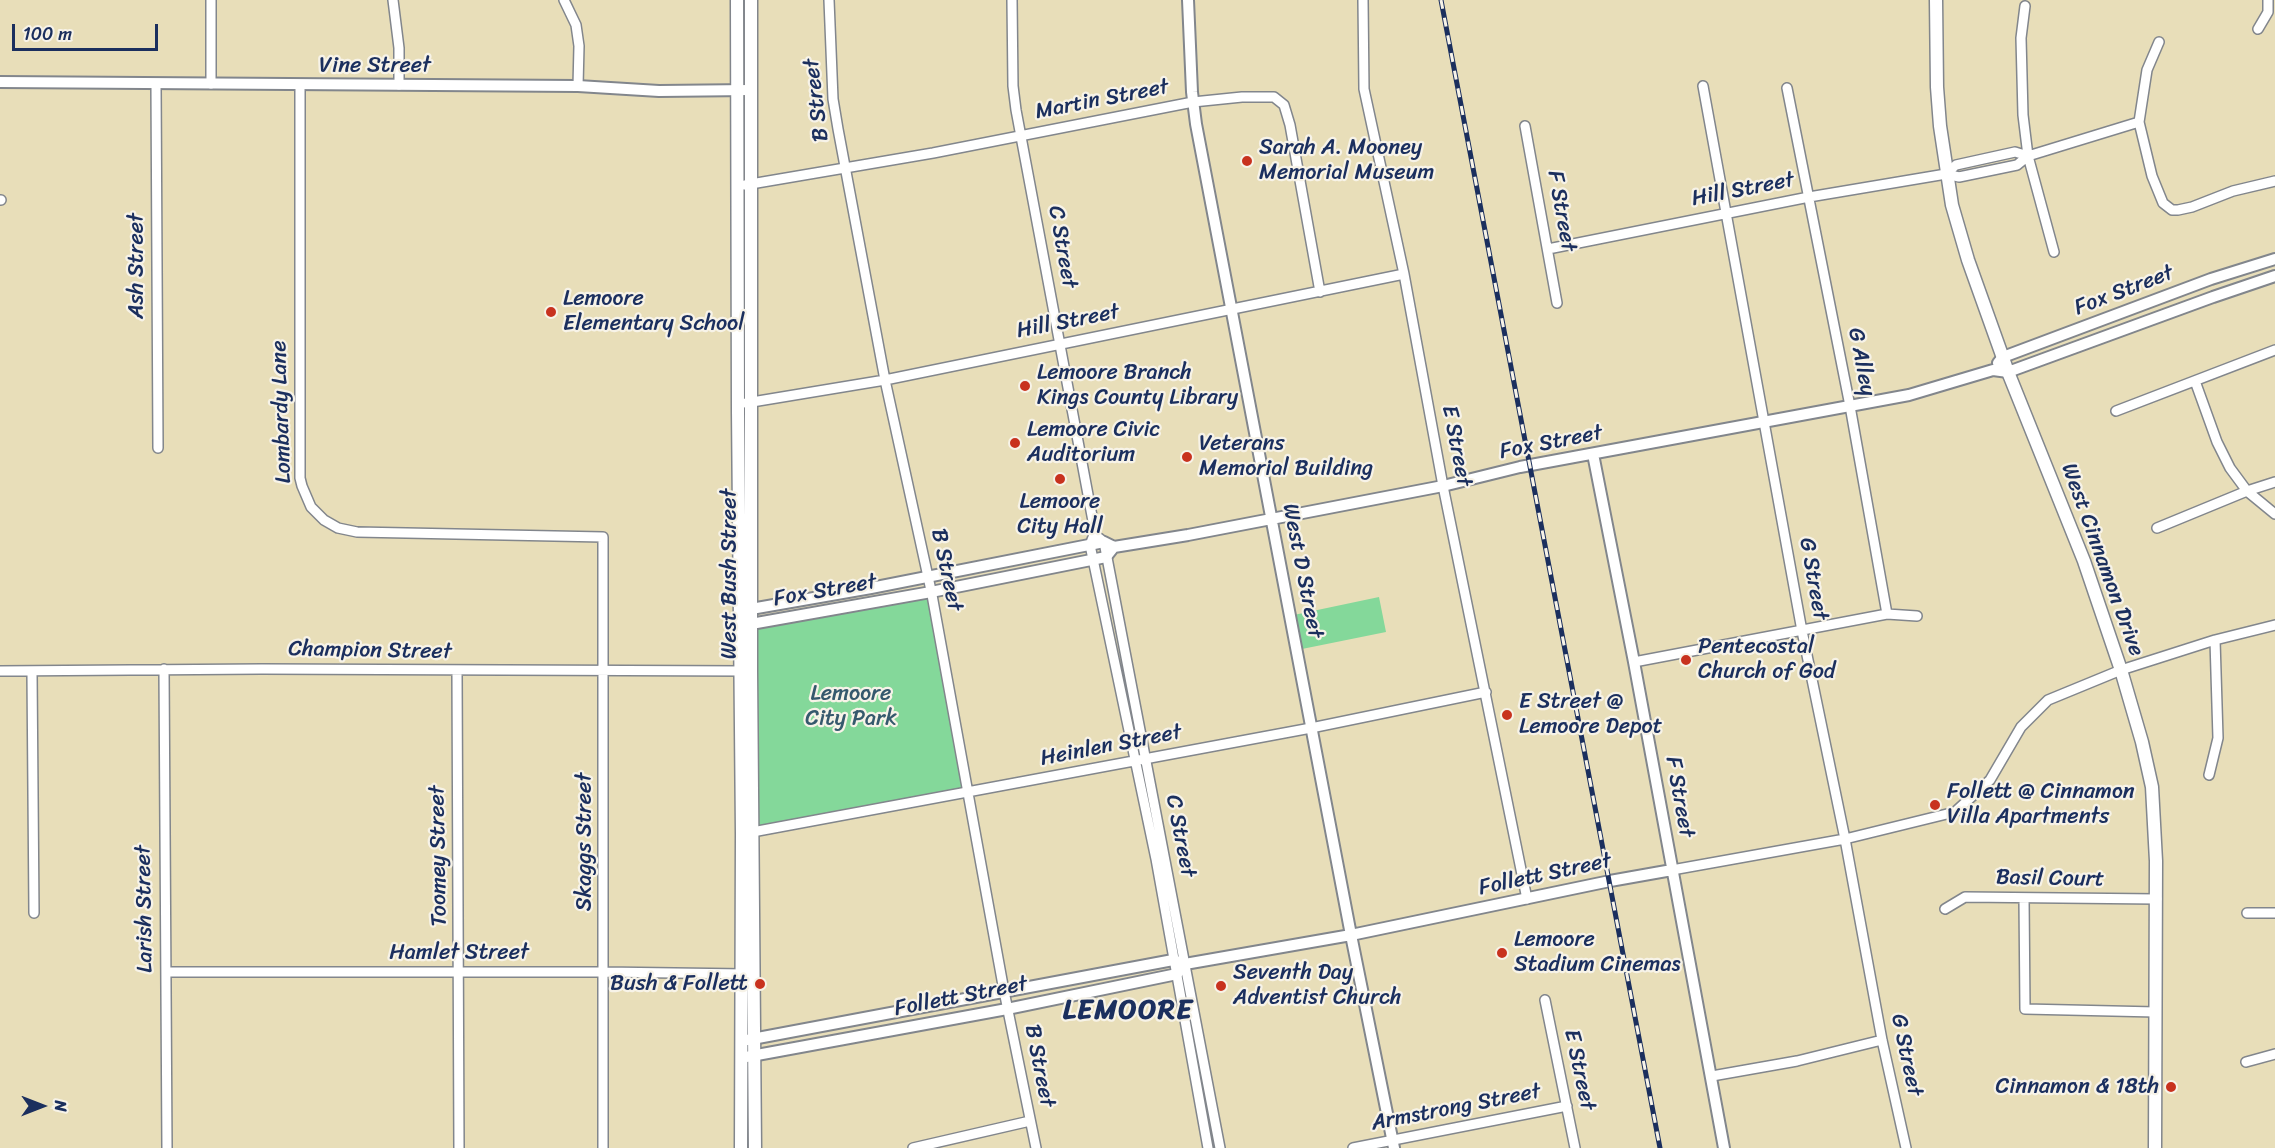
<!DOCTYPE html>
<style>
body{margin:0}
#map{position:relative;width:2275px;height:1148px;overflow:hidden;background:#e8deb9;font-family:Sriracha,sans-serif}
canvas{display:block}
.north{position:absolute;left:12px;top:1076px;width:60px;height:60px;-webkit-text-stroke:4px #f7f3e8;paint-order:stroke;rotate:90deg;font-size:16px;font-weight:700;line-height:24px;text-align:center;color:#1b2f5e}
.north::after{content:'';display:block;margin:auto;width:21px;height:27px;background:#1b2f5e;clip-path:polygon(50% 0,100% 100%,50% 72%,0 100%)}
.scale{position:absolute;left:12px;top:24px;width:146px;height:27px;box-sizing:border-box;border:3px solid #1b2f5e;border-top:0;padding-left:8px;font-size:18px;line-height:21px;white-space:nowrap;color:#1b2f5e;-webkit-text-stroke:4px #f7f3e8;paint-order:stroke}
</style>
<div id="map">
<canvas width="2275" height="1148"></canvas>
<div class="north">N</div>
<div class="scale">100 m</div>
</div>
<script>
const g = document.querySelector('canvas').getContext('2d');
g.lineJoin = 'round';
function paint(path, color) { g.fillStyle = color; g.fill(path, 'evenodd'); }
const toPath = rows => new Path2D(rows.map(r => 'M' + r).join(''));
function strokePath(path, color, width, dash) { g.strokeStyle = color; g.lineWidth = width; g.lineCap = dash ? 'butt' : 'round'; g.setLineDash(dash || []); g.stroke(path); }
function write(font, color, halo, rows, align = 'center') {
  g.font = font + ' Sriracha,sans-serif'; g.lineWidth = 4.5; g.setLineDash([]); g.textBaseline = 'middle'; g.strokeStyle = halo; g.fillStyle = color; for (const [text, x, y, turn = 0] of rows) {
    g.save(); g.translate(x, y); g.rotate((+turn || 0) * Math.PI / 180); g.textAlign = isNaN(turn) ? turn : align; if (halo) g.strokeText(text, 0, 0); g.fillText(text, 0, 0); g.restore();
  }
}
paint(toPath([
 [931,592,968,791,754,831,751,624],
 [1379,597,1386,632,1297,650,1289,616]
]), '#84d89a');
const minor = toPath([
 [393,0,399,48,399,85],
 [564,0,576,25,579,46,578,86],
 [829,0,833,99,838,129,885,380,932,595,1004,991,1036,1148],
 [1012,0,1013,86,1016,110,1095,532,1090,545,1156,859,1208,1148],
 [1363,0,1364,89,1404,274,1443,486,1527,899],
 [2025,6,2021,38,2023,115,2028,156,2054,252],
 [2258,29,2268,12,2268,0],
 [2159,42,2147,70,2139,122,2152,176,2163,203,2172,210,2178,210,2192,207,2233,191,2275,181],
 [156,84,158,448],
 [211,84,211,0],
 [300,86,300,478,302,486,311,507,324,520,338,528,357,532,603,537,603,1148],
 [1703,86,1802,631,1845,839,1882,1040,1906,1148],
 [1787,88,1850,406,1887,614],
 [1525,126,1557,303],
 [1946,174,1956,165,2015,152,2028,156],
 [745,185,933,153,1193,102,1242,97,1274,97,1284,105,1290,125,1320,292],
 [0,200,1,200],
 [1548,249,1809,197,1946,174,1959,177,2017,165,2028,156,2139,122],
 [2195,381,2217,442,2230,468,2247,491,2275,514],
 [746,403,885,380,1404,274],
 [2116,411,2275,350],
 [2157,528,2247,491,2275,482],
 [1099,538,1104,542,1220,1148],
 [1634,662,1887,614,1917,616],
 [164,669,167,1148],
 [0,671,262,669,746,671],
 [457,671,459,1148],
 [32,672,34,913],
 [2209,775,2218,738,2215,640],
 [747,833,1311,728,1486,692],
 [1672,870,1845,839,1955,812,1990,780,2021,727,2048,700,2121,670,2215,640,2275,625],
 [2024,898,2025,1009,2156,1012],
 [1945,909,1965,897,2157,899],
 [2247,913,2275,913],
 [166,972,604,972,745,974],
 [1545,1000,1575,1148],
 [2246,1062,2275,1054],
 [1712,1076,1797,1061,1882,1040],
 [913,1148,1030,1121],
 [1353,1148,1567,1106]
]);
const tertiary = toPath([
 [1188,0,1192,92,1196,124,1351,935,1394,1148],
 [0,82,578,86,659,91,750,90],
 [1998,363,2003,357,2211,279,2275,259],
 [1593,454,1634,662,1724,1148],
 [1114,547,1106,557,931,592,751,624,740,618,751,609,871,588,1104,542,1114,547,1188,535,1443,486,1520,467,1909,395,1993,370,2008,372,2213,297,2275,276],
 [747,1040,1173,960,1185,964],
 [746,1057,1007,1009,1177,974,1185,964,1351,935,1610,881,1672,870]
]);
const secondary = toPath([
 [737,0,738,411,742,834,741,1148],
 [751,0,751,671,755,1148],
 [1936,0,1937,87,1940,126,1952,205,1968,260,2008,372,2084,561,2121,670,2142,742,2152,787,2156,861,2155,1148]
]);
strokePath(minor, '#82868c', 12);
strokePath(tertiary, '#82868c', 14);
strokePath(secondary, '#82868c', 15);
strokePath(minor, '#fff', 9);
strokePath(tertiary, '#fff', 10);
strokePath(secondary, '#fff', 12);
const rail = toPath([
 [1441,0,1660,1148]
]);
strokePath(rail, '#1b2f5e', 5);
strokePath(rail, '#f7f3e8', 3, [9]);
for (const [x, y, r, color] of [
 [1247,161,6,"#c8321e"],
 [551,312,6,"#c8321e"],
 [1025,386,6,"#c8321e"],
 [1015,443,6,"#c8321e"],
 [1187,457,6,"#c8321e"],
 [1060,479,6,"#c8321e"],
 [1686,660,6,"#c8321e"],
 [1507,715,6,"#c8321e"],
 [1935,805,6,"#c8321e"],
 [1502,953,6,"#c8321e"],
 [760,984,6,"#c8321e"],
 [1221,986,6,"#c8321e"],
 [2171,1087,6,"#c8321e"]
]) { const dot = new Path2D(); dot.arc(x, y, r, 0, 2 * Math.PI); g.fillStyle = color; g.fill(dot); strokePath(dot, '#f7f3e8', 2); }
write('22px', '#1b2f5e', '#f7f3e8', [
 ["Vine Street",375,66],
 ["B Street",817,100,-97],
 ["Martin Street",1102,100,-11],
 ["Hill Street",1743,190,-11],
 ["F Street",1561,211,80],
 ["C Street",1062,247,80],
 ["Ash Street",137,266,-90],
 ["Fox Street",2124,291,-21],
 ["Hill Street",1068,322,-11],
 ["G Alley",1861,362,79],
 ["Lombardy Lane",282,412,-92],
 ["Fox Street",1551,443,-11],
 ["E Street",1456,446,79],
 ["West Cinnamon Drive",2102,560,70],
 ["B Street",946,570,78],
 ["West D Street",1302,571,79],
 ["West Bush Street",730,574,-90],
 ["G Street",1813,579,80],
 ["Fox Street",825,591,-10],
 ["Champion Street",370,651,1],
 ["Heinlen Street",1111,746,-11],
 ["F Street",1679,797,80],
 ["C Street",1180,836,79],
 ["Skaggs Street",585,842,-90],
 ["Toomey Street",439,856,-91],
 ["Follett Street",1545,875,-12],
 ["Basil Court",2050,879,1],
 ["Larish Street",145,909,-91],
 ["Hamlet Street",459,953],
 ["Follett Street",961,997,-11],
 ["G Street",1906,1055,78],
 ["B Street",1039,1066,79],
 ["E Street",1579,1070,78],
 ["Armstrong Street",1456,1108,-11]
]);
write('22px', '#1b2f5e', '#f7f3e8', [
 ["Sarah A. Mooney",1259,148],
 ["Memorial Museum",1259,173],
 ["Lemoore",563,299],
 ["Elementary School",563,324],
 ["Lemoore Branch",1037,373],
 ["Kings County Library",1037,398],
 ["Lemoore Civic",1027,430],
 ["Auditorium",1027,455],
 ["Veterans",1199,444],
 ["Memorial Building",1199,469],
 ["Lemoore",1060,502,"center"],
 ["City Hall",1060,527,"center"],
 ["Pentecostal",1698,647],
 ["Church of God",1698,672],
 ["E Street @",1519,702],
 ["Lemoore Depot",1519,727],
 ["Follett @ Cinnamon",1947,792],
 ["Villa Apartments",1947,817],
 ["Lemoore",1514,940],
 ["Stadium Cinemas",1514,965],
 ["Seventh Day",1233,973],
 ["Adventist Church",1233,998],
 ["Bush & Follett",748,984,"right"],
 ["Cinnamon & 18th",2159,1087,"right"]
], 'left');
write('22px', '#35596d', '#f7f3e8', [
 ["Lemoore",851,694],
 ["City Park",851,719]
]);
g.letterSpacing = '1.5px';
write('bold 28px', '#1b2f5e', '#f7f3e8', [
 ["LEMOORE",1128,1011]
]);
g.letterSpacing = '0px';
</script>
